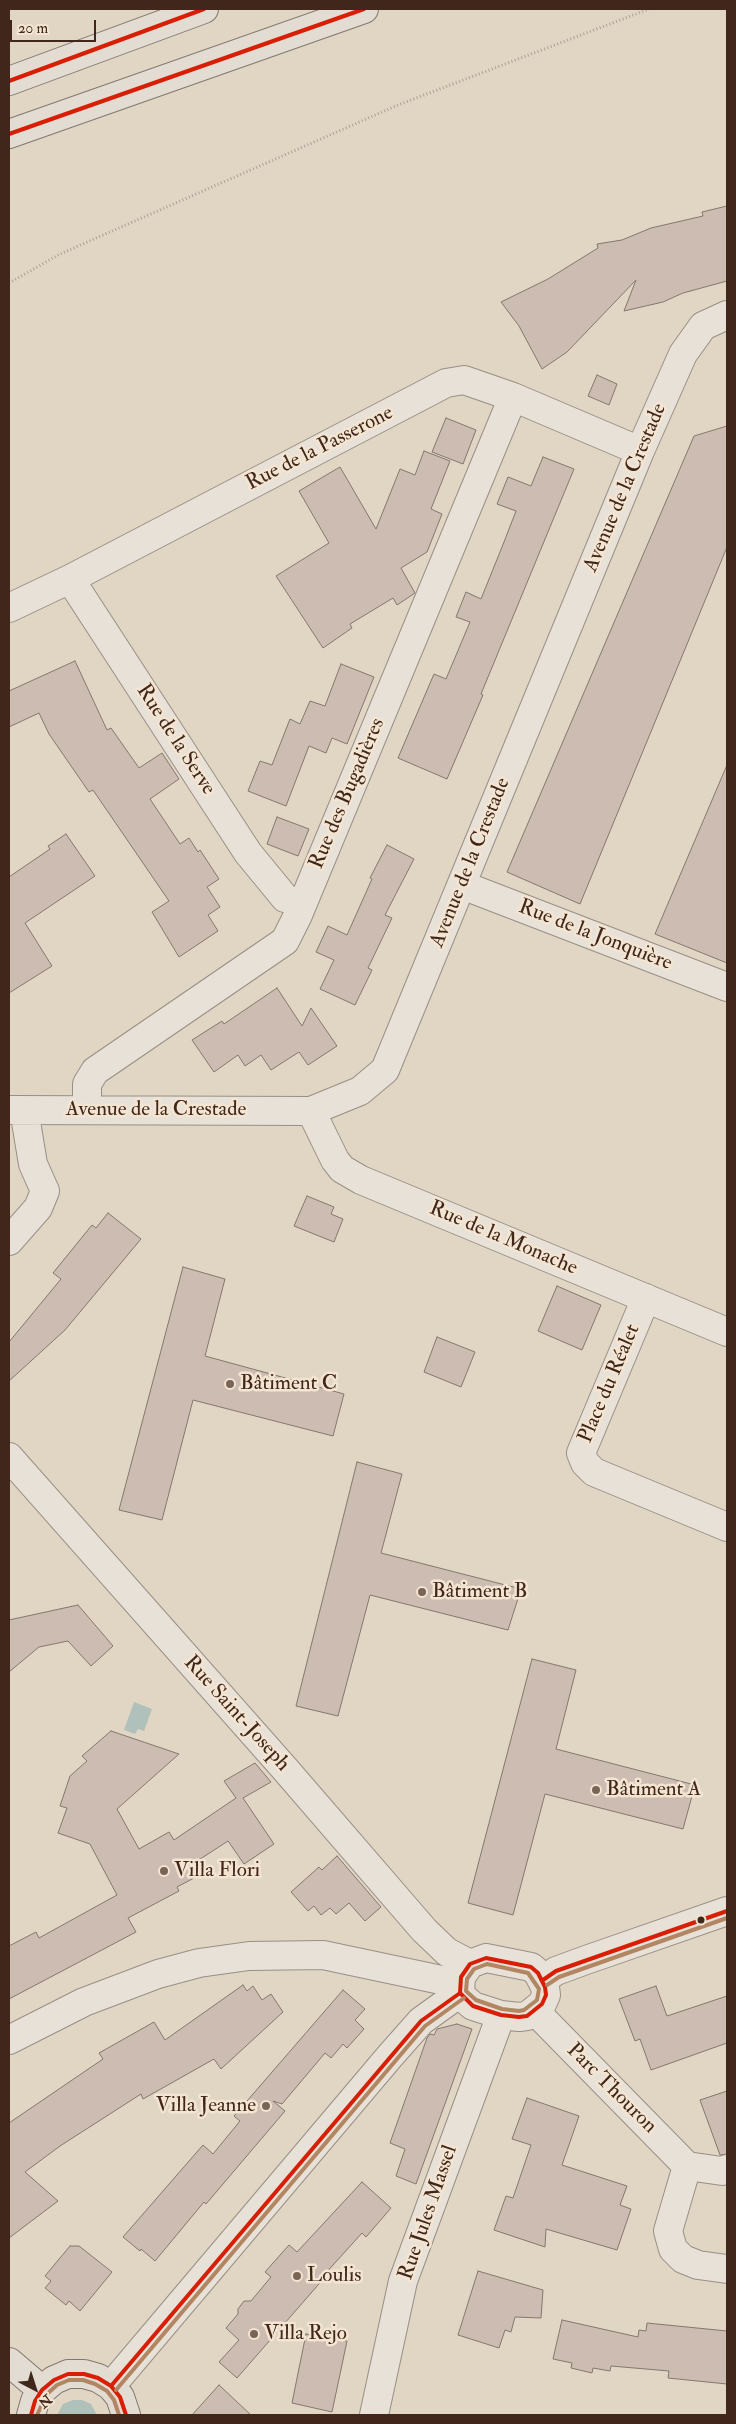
<!DOCTYPE html>
<meta charset="utf-8">
<style>
body{margin:0}
#map{position:relative;width:736px;height:2424px;overflow:hidden;background:#e1d5c4;font-family:"IM FELL Double Pica",serif}
canvas{display:block}
.frame{position:absolute;inset:0;border:10px solid #41271b;pointer-events:none}
.north{position:absolute;left:10px;top:2364px;width:50px;height:50px;-webkit-text-stroke:4px #f3e5d1;paint-order:stroke;rotate:140deg;font-size:14px;font-weight:700;line-height:20px;text-align:center;color:#41271b}
.north::after{content:'';display:block;margin:auto;width:18px;height:22px;background:#41271b;clip-path:polygon(50% 0,100% 100%,50% 72%,0 100%)}
.scale{position:absolute;left:10px;top:20px;width:86px;height:22px;box-sizing:border-box;border:2px solid #41271b;border-top:0;padding-left:6px;font-size:15px;line-height:18px;white-space:nowrap;color:#41271b;-webkit-text-stroke:4px #f3e5d1;paint-order:stroke}
</style>
<div id="map">
<canvas width="736" height="2424"></canvas>
<div class="frame"></div>
<div class="north">N</div>
<div class="scale">20 m</div>
</div>
<script>
const g = document.querySelector('canvas').getContext('2d');
g.lineJoin = 'round';
function paint(path, color) { g.fillStyle = color; g.fill(path, 'evenodd'); }
const toPath = rows => new Path2D(rows.map(r => 'M' + r).join(''));
function strokePath(path, color, width, dash) { g.strokeStyle = color; g.lineWidth = width; g.lineCap = dash ? 'butt' : 'round'; g.setLineDash(dash || []); g.stroke(path); }
function write(font, color, halo, rows, align = 'center') {
  g.font = font + ' "IM FELL Double Pica",serif'; g.lineWidth = 5; g.setLineDash([]); g.textBaseline = 'middle'; g.strokeStyle = halo; g.fillStyle = color; for (const [text, x, y, turn = 0] of rows) {
    g.save(); g.translate(x, y); g.rotate((+turn || 0) * Math.PI / 180); g.textAlign = isNaN(turn) ? turn : align; if (halo) g.strokeText(text, 0, 0); g.fillText(text, 0, 0); g.restore();
  }
}
paint(toPath([
 [134,1702,152,1709,144,1731,138,1729,135,1734,124,1730],
 [73,2400,82,2400,91,2404,97,2415,57,2415,63,2404]
]), '#afc1ba');
const building = toPath([
 [727,206,727,281,683,293,663,302,624,311,636,280,567,352,542,369,519,326,501,302,548,279,598,248,597,244,622,240,651,228,703,216,702,212,727,206],
 [597,375,617,384,609,405,588,396,597,375],
 [446,418,476,430,463,464,432,452,446,418],
 [727,426,727,547,580,904,507,872,694,436,727,426],
 [424,451,450,461,431,509,442,514,427,552,401,568,415,593,397,605,393,598,350,624,352,628,323,648,276,576,329,543,299,491,340,467,376,529,400,469,415,475,424,451],
 [543,457,574,469,481,694,483,695,447,779,398,758,434,674,446,679,470,622,456,617,466,592,481,599,504,542,516,511,497,504,508,477,531,486,543,457],
 [75,661,107,730,111,728,139,768,162,753,179,779,150,799,180,844,189,838,198,852,200,850,219,879,207,887,220,907,208,915,218,931,179,957,152,912,169,901,93,790,89,792,49,734,39,713,9,727,9,691,75,661],
 [341,664,374,677,347,744,332,738,326,753,309,746,286,806,248,791,260,761,272,765,290,719,300,724,310,701,325,706,341,664],
 [727,765,727,963,655,934,727,765],
 [277,817,309,829,298,856,267,844,277,817],
 [66,834,95,876,25,923,52,966,9,993,9,877,50,849,48,846,66,834],
 [387,845,414,859,385,915,392,918,368,968,372,970,355,1005,320,989,334,960,316,952,328,926,347,935,372,879,370,878,387,845],
 [277,988,302,1026,311,1008,337,1046,308,1065,299,1052,271,1070,261,1055,245,1066,238,1055,214,1072,192,1040,222,1021,224,1024,277,988],
 [307,1196,334,1207,331,1214,343,1219,334,1242,294,1226,307,1196],
 [108,1213,141,1239,65,1330,9,1381,9,1342,61,1279,53,1273,92,1225,96,1228,108,1213],
 [183,1267,225,1279,205,1356,344,1394,333,1436,193,1400,162,1520,119,1510,183,1267],
 [557,1286,601,1305,582,1350,538,1331,557,1286],
 [437,1337,475,1352,461,1387,424,1372,437,1337],
 [357,1462,402,1474,381,1553,521,1589,508,1630,370,1595,338,1716,296,1706,357,1462],
 [78,1605,113,1646,91,1666,68,1641,39,1647,9,1672,9,1620,78,1605],
 [532,1659,576,1670,556,1749,695,1785,683,1829,545,1794,513,1915,468,1903,532,1659],
 [111,1731,179,1754,117,1809,139,1849,169,1832,174,1840,236,1798,224,1781,255,1763,271,1782,243,1798,274,1844,244,1864,228,1841,188,1867,194,1878,177,1887,179,1891,128,1918,136,1932,9,1999,9,1946,36,1932,39,1938,117,1895,90,1844,58,1833,67,1808,60,1806,70,1776,87,1761,82,1756,111,1731],
 [337,1856,381,1907,365,1921,349,1903,336,1914,330,1908,321,1915,314,1906,308,1911,291,1892,319,1867,322,1870,337,1856],
 [243,1985,247,1991,253,1986,262,2000,271,1994,283,2012,221,2069,214,2059,143,2099,141,2094,60,2146,25,2172,58,2201,9,2238,9,2123,103,2059,99,2053,154,2022,165,2040,243,1985],
 [656,1986,667,2016,727,1996,727,2043,651,2070,640,2039,635,2041,619,1999,656,1986],
 [343,1990,365,2009,355,2020,364,2029,347,2048,343,2044,331,2058,325,2053,282,2104,273,2101,285,2111,206,2204,204,2202,155,2261,141,2249,140,2251,123,2237,203,2145,213,2154,240,2121,234,2116,343,1990],
 [457,2024,472,2029,416,2184,396,2176,405,2149,390,2143,427,2038,430,2034,434,2035,437,2029,457,2024],
 [727,2091,727,2154,720,2155,700,2100,727,2091],
 [527,2098,579,2116,562,2165,627,2186,620,2205,631,2209,617,2250,546,2229,545,2247,494,2230,506,2196,513,2198,531,2145,512,2139,527,2098],
 [362,2182,391,2208,366,2237,362,2233,324,2275,325,2277,237,2378,219,2362,239,2340,226,2328,238,2314,238,2309,244,2301,251,2301,271,2277,265,2272,289,2245,297,2252,362,2182],
 [70,2246,79,2246,112,2272,80,2311,69,2301,66,2305,45,2288,51,2281,45,2276,70,2246],
 [478,2271,543,2290,541,2318,515,2317,511,2332,505,2330,499,2348,458,2335,478,2271],
 [562,2320,638,2337,639,2330,646,2331,647,2323,727,2331,727,2384,668,2378,669,2371,611,2366,610,2371,593,2368,592,2373,571,2368,572,2363,553,2359,562,2320],
 [306,2334,347,2341,332,2412,292,2403,306,2334],
 [219,2385,251,2415,192,2415,219,2385]
]);
paint(building, '#cdbcb2');
strokePath(building, '#82786e', 1);
const minor = toPath([
 [70,579,248,853,285,898],
 [9,608,70,579,446,383,464,380,513,397,640,451],
 [462,885,727,987],
 [9,1110,311,1111,360,1091,385,1070,640,451,683,354,703,326,727,315],
 [87,1110,87,1084,95,1071,285,941,298,915,513,397],
 [311,1111,335,1160,342,1169,361,1180,727,1332],
 [9,1241,38,1208,45,1191,33,1164,24,1110],
 [646,1298,581,1453,585,1463,594,1472,727,1527],
 [9,1457,285,1769,424,1930,447,1952,470,1964],
 [486,1958,531,1967,538,1973,545,1987,546,1995,542,2004,527,2016,519,2017,501,2015,473,2006,466,2000,460,1993,461,1977,470,1964,486,1958],
 [543,1980,556,1971,586,1960,727,1911],
 [535,2011,687,2166,722,2171,727,2169],
 [9,2040,84,2002,158,1974,199,1963,249,1956,323,1955,460,1984],
 [687,2166,668,2231,673,2249,683,2259,698,2265,727,2269],
 [111,2386,390,2056,421,2021,460,1993],
 [374,2415,403,2281,501,2015]
]);
const major = toPath([
 [9,2362,42,2390],
 [31,2415,35,2401,42,2390,54,2380,68,2374,84,2374,98,2378,111,2386,120,2397,126,2415]
]);
const highway = toPath([
 [9,81,204,9],
 [9,134,364,9]
]);
strokePath(minor, '#998f84', 30);
strokePath(major, '#82786e', 30);
strokePath(highway, '#82786e', 30);
strokePath(toPath([
 [9,283,60,254,398,105,649,9]
]), '#aaa39b', 3, [1, 2.5]);
strokePath(minor, '#e7e1d8', 28);
strokePath(major, '#e3dcd2', 28);
strokePath(highway, '#e3dcd2', 28);
strokePath(toPath([
 [9,81,204,9],
 [9,134,364,9],
 [486,1958,531,1967,538,1973,545,1987,546,1995,542,2004,527,2016,519,2017,501,2015,473,2006,460,1993,461,1977,470,1964,486,1958],
 [543,1980,556,1971,727,1911],
 [111,2386,421,2021,460,1993],
 [31,2415,35,2401,42,2390,54,2380,68,2374,84,2374,98,2378,111,2386,120,2397,126,2415]
]), '#d81e04', 4);
strokePath(toPath([
 [487,1964,528,1973,539,1989,537,2000,524,2010,519,2011,502,2009,476,2000,466,1991,467,1979,474,1969,487,1964],
 [547,1985,559,1977,727,1918],
 [116,2390,425,2026,464,1998],
 [37,2415,47,2394,57,2385,69,2380,83,2380,95,2384,107,2391,114,2400,119,2415]
]), '#b28663', 4);
for (const [x, y, r, color] of [
 [230,1384,5,"#796456"],
 [422,1592,5,"#796456"],
 [596,1790,5,"#796456"],
 [164,1871,5,"#796456"],
 [701,1920,4.5,"#41271b"],
 [266,2106,5,"#796456"],
 [297,2276,5,"#796456"],
 [254,2334,5,"#796456"]
]) { const dot = new Path2D(); dot.arc(x, y, r, 0, 2 * Math.PI); g.fillStyle = color; g.fill(dot); strokePath(dot, '#f3e5d1', 2); }
write('21px', '#41271b', '#f3e5d1', [
 ["Rue de la Passerone",320,449,-27],
 ["Avenue de la Crestade",626,488,-67],
 ["Rue de la Serve",175,740,57],
 ["Rue des Bugadières",348,794,-67],
 ["Avenue de la Crestade",471,863,-68],
 ["Rue de la Jonquière",595,936,21],
 ["Avenue de la Crestade",156,1110],
 ["Rue de la Monache",503,1239,23],
 ["Place du Réalet",610,1384,-67],
 ["Rue Saint-Joseph",236,1714,48],
 ["Parc Thouron",611,2089,45],
 ["Rue Jules Massel",429,2213,-71]
]);
write('21px', '#41271b', '#f3e5d1', [
 ["Bâtiment C",240,1384],
 ["Bâtiment B",432,1592],
 ["Bâtiment A",606,1790],
 ["Villa Flori",174,1871],
 ["Villa Jeanne",256,2106,"right"],
 ["Loulis",307,2276],
 ["Villa Rejo",264,2334]
], 'left');
</script>
